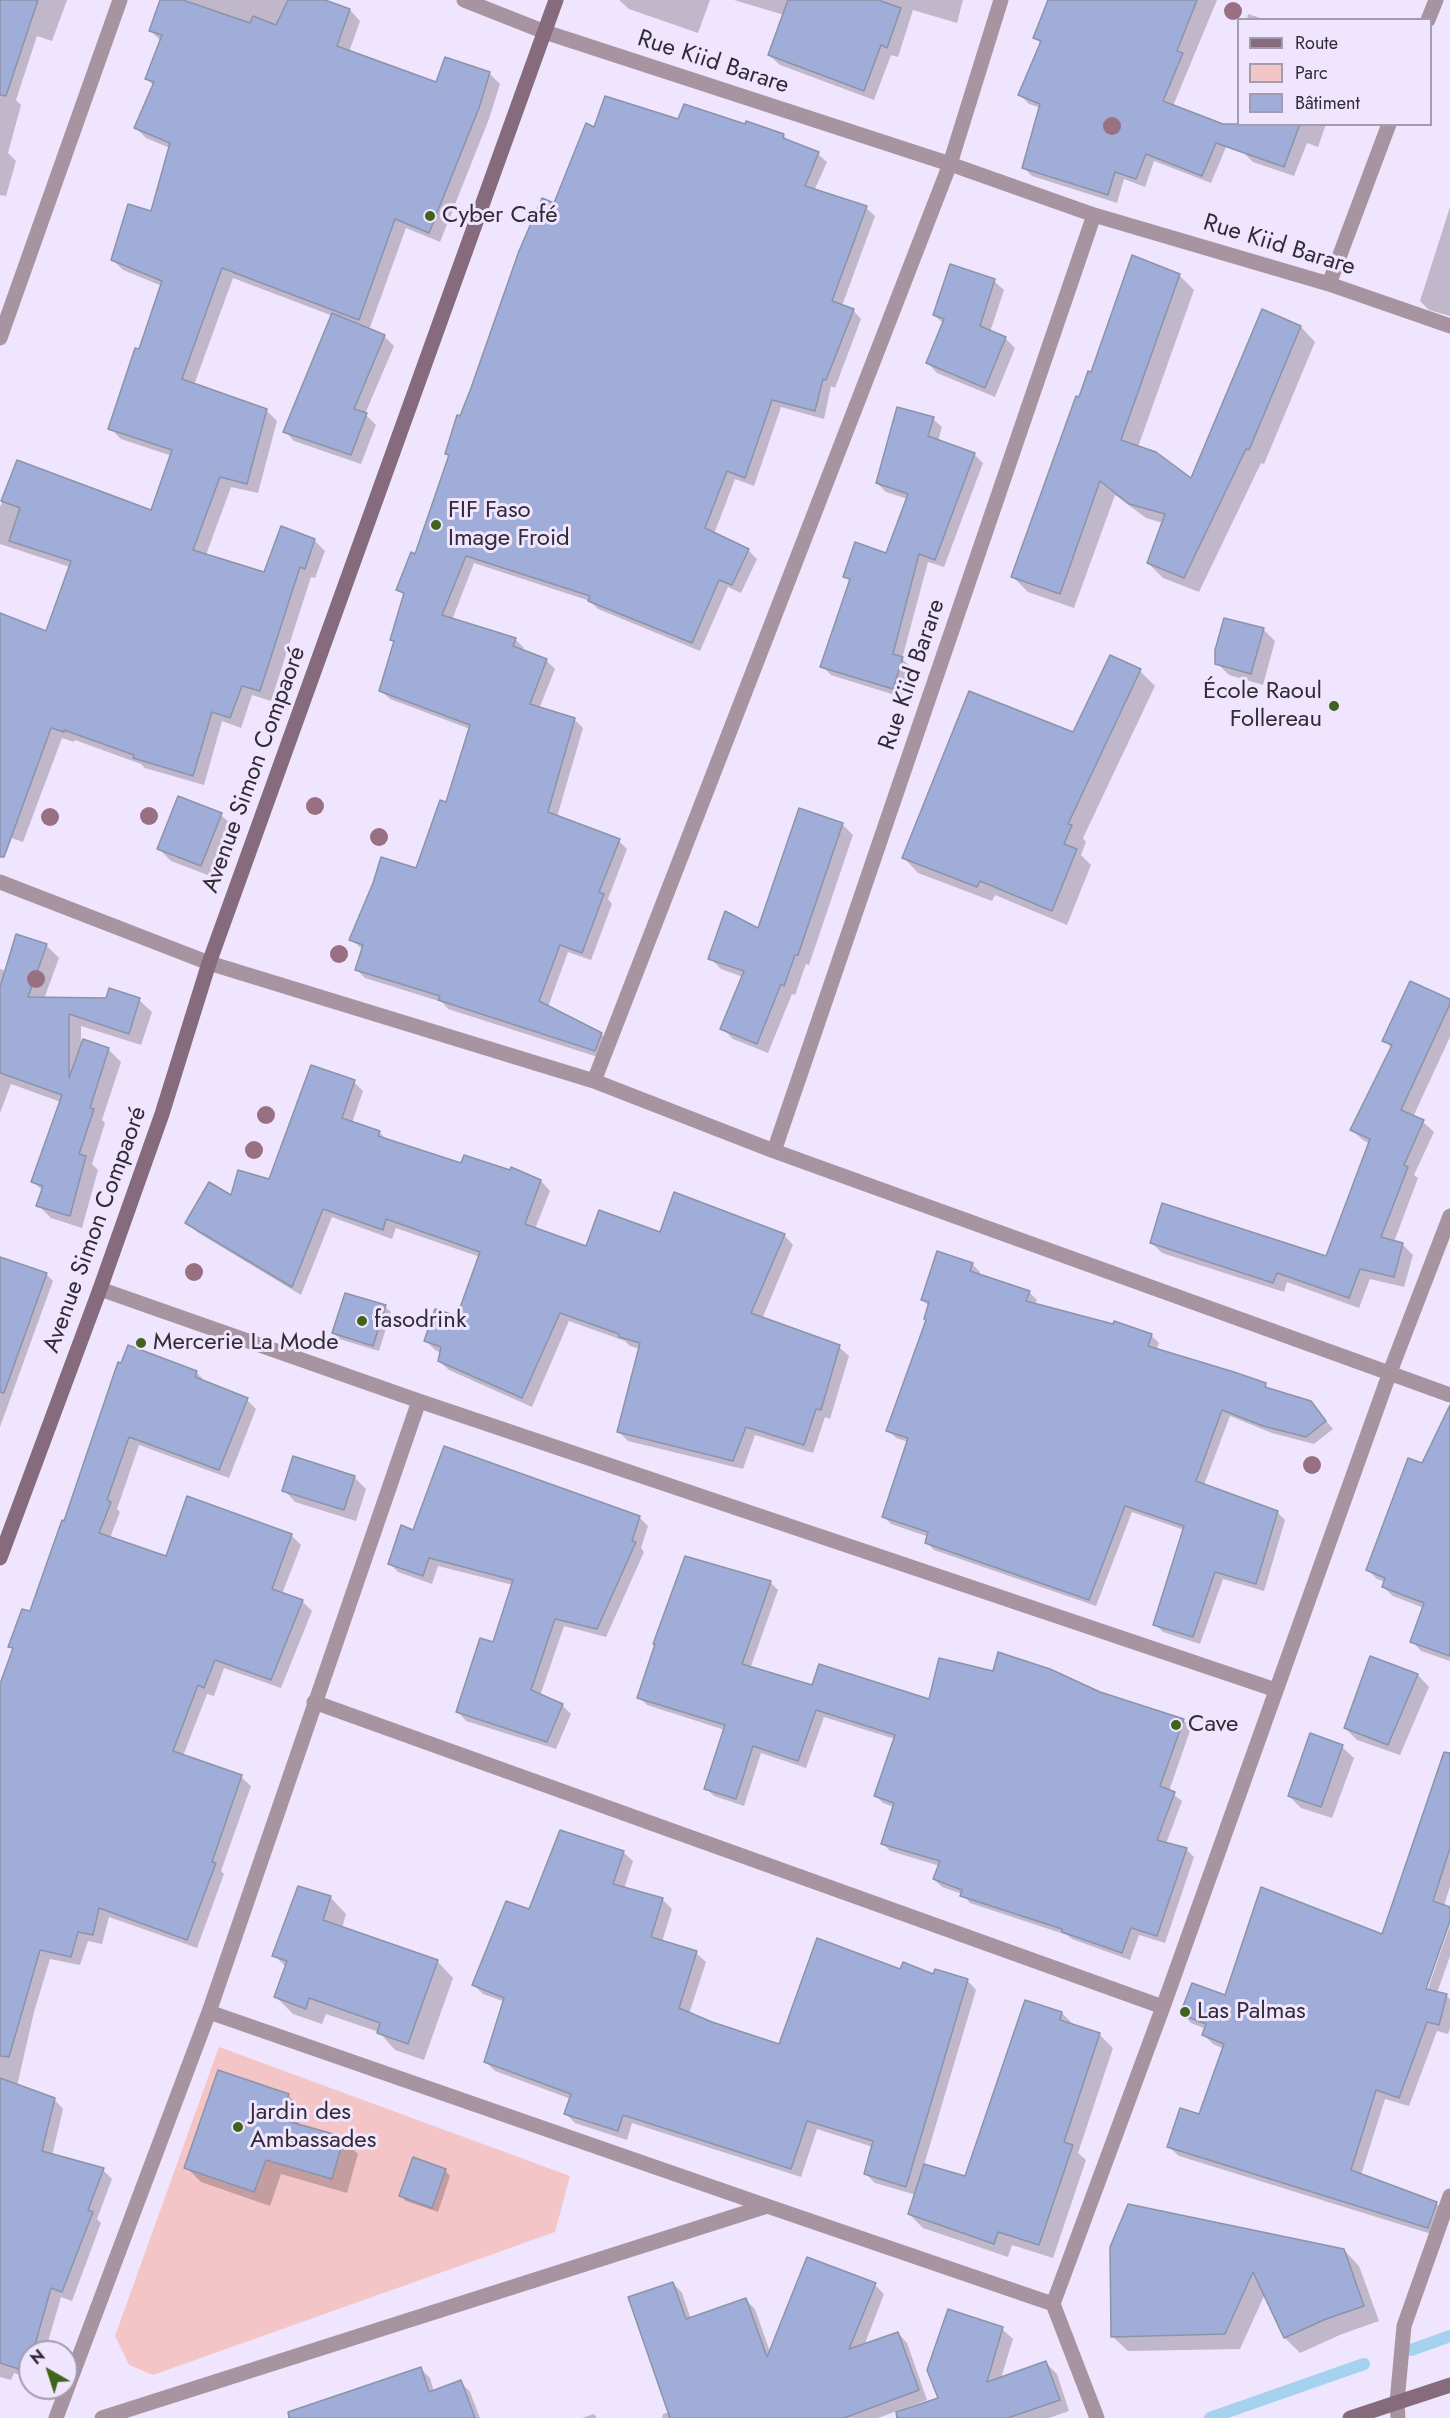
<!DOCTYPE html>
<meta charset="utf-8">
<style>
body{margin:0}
#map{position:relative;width:1450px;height:2418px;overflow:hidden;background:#f0e5fe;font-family:Jost,sans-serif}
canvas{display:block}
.legend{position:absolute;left:1237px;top:18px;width:195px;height:108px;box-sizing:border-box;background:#f0e5fe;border:2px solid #a39bae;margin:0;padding:8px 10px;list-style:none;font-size:18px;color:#302b35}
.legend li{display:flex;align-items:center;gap:12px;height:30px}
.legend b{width:30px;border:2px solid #a39bae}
.north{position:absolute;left:18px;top:2340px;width:60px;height:60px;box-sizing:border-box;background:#f0e5fe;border:2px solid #a39bae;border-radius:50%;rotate:321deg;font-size:16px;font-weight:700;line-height:24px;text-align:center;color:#302b35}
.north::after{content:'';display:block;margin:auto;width:21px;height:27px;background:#41641c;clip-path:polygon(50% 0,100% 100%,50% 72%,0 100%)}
</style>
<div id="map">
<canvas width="1450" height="2418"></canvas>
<ul class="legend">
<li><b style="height:8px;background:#866b7c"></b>Route</li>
<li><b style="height:16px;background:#f4c5c7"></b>Parc</li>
<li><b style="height:16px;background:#a0add8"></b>Bâtiment</li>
</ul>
<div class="north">N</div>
</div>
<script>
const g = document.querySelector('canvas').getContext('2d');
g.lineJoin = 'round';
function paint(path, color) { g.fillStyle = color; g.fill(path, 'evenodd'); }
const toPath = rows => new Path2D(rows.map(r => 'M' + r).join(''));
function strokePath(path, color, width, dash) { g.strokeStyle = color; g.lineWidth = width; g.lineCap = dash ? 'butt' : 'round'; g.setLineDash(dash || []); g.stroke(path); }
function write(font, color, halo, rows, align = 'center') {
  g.font = font + ' Jost,sans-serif'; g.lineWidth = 6; g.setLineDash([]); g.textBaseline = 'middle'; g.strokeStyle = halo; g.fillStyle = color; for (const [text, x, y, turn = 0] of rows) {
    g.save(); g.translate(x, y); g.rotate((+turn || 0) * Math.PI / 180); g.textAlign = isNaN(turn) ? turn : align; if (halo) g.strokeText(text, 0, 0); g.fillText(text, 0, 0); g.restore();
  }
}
paint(toPath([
 [219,2047,570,2176,555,2232,153,2375,129,2365,115,2336]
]), '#f4c5c7');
paint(toPath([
 [0,0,67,0,52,41,37,36,16,100,21,105,8,153,16,161,6,196,0,195],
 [162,0,178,0,186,3,187,0,321,0,350,10,360,21,349,52,437,84,489,73,500,84,489,119,440,242,406,228,369,330,384,336,394,346,365,414,376,425,361,464,294,441,285,431,333,316,233,278,194,385,267,411,277,421,258,493,231,487,206,555,265,574,314,540,325,551,315,578,311,577,271,701,252,695,241,728,222,721,204,785,145,768,141,764,75,740,74,742,62,738,23,842,0,834,0,614,46,633,70,567,0,544,0,507,18,462,152,511,172,456,121,439,110,428,162,286,123,270,113,260,152,213,170,148,146,138,136,128,154,86,147,79,161,41,151,31],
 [619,0,710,0,698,33,629,9],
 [734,0,963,0,957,23,913,10,898,57,891,55,874,100,780,65,769,55,784,15],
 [1145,0,1217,0,1173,106,1231,135,1211,183,1154,161,1145,187,1124,179,1117,203,1032,176,1023,167,1041,108,1029,104,1020,95,1041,44,1035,37],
 [1248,14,1267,20,1247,20],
 [679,121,746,126,783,135,790,142,818,154,827,162,814,191,866,208,875,216,842,306,853,310,861,319,835,388,831,386,824,419,781,407,754,486,735,479,714,534,748,550,757,559,741,593,728,587,700,651,598,609,590,601,474,563,452,620,515,639,524,648,522,651,546,660,555,669,539,709,574,719,583,728,557,817,619,841,627,849,608,899,612,904,591,960,568,952,548,1007,601,1034,610,1043,604,1059,448,1009,442,1002,365,978,356,969,363,950,351,939,417,870,447,804,470,729,390,699,381,691,395,643,392,639,405,596,398,590,415,556,450,456,447,453,460,417,555,205,595,129],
 [1253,124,1326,124,1318,147,1307,143,1294,176,1253,162,1243,152],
 [1450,207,1450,316,1429,310,1420,301],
 [1179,275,1194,290,1138,447,1192,481,1263,311,1301,327,1315,342,1264,464,1261,463,1199,592,1163,578,1148,563,1163,523,1146,518,1115,495,1074,608,1028,592,1013,577,1080,399,1092,374],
 [994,281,1004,290,990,332,1005,338,1015,348,995,397,937,373,928,363,944,324,934,315],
 [933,419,942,427,938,441,974,454,983,463,944,567,928,562,902,659,911,667,901,697,831,675,822,666,851,582,845,577,887,555,908,499,886,492,877,483],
 [1263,629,1275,641,1263,685,1229,675,1217,663],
 [1111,657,1140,671,1155,686,1083,838,1086,842,1081,855,1091,865,1067,925,995,895,992,901,918,873,904,858,1074,734],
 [221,815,233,826,213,877,171,861,159,849],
 [842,824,853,835,809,965,806,964,795,995,792,994,768,1053,733,1039,722,1028,743,977,721,969,710,958,759,930],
 [46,945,59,958,44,999,139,1000,152,1012,141,1045,81,1026,81,1047,108,1049,121,1062,102,1120,105,1123,92,1164,98,1170,82,1228,51,1218,38,1205,43,1191,32,1181,61,1102,11,1084,0,1113,0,969,6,971],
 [1450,1001,1450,1037,1413,1117,1423,1122,1434,1132,1414,1175,1418,1178,1394,1242,1402,1244,1413,1255,1404,1287,1370,1279,1359,1308,1287,1282,1284,1292,1162,1253,1151,1242,1327,1258,1370,1144,1363,1140,1352,1130,1392,1048,1384,1040],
 [354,1082,363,1091,352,1123,379,1132,387,1140,462,1165,511,1172,512,1169,541,1181,550,1191,535,1229,586,1248,661,1234,784,1235,793,1245,762,1319,839,1347,849,1356,830,1419,825,1417,813,1453,755,1435,743,1469,628,1441,619,1432,640,1349,630,1346,625,1341,569,1321,532,1407,449,1370,439,1361,441,1353,435,1350,426,1341,458,1318,480,1257,396,1228,392,1239,332,1217,301,1295,197,1232,187,1222,232,1197,270,1180],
 [0,1259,46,1274,53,1281,0,1427],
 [972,1264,980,1272,979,1276,1029,1292,1037,1300,1035,1305,1151,1335,1159,1343,1156,1350,1265,1385,1271,1390,1318,1411,1333,1429,1314,1444,1272,1433,1230,1416,1204,1485,1277,1512,1285,1520,1264,1591,1223,1579,1200,1644,1163,1632,1155,1624,1184,1530,1132,1512,1096,1606,934,1550,927,1543,929,1537,891,1524,883,1516,908,1442,896,1438,888,1430,927,1320,929,1306,922,1300],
 [385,1307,391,1312,379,1351,339,1339,334,1333],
 [119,1364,196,1372,206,1382,247,1400,256,1409,229,1478,139,1445,117,1509,120,1512,110,1538,167,1558,291,1535,301,1545,282,1594,303,1602,312,1611,281,1688,224,1668,214,1696,207,1694,183,1756,241,1777,251,1786,221,1871,224,1874,197,1948,109,1917,102,1944,88,1941,80,1965,50,1959,34,2012,17,2086,54,2099,63,2109,52,2156,103,2170,112,2179,97,2219,101,2223,72,2301,61,2297,45,2352,30,2352,30,2378,14,2373,11,2380,0,2377,0,1688,14,1650,10,1646,31,1613,65,1523],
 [1450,1448,1450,1661,1421,1651,1412,1641,1424,1608,1393,1596,1383,1587,1385,1582,1377,1579,1368,1570,1423,1465],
 [354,1477,366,1489,356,1521,295,1502,284,1490],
 [639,1517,648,1526,641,1548,644,1552,606,1637,564,1626,540,1696,563,1706,571,1714,556,1749,466,1721,458,1712,494,1644,513,1585,438,1566,432,1584,398,1572,390,1564,414,1532],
 [770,1582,778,1590,750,1669,813,1687,930,1701,994,1672,1099,1694,1183,1720,1191,1728,1169,1791,1182,1801,1166,1844,1186,1849,1194,1857,1165,1943,1139,1935,1130,1960,1072,1939,1067,1935,970,1903,962,1894,942,1887,934,1879,940,1866,890,1851,882,1843,894,1807,883,1803,875,1795,895,1739,824,1717,806,1768,761,1753,744,1806,714,1796,706,1788,725,1730,647,1705,639,1697],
 [1371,1658,1418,1675,1429,1687,1400,1755,1357,1740,1345,1728],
 [1342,1747,1354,1758,1332,1818,1301,1808,1289,1796],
 [1450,1798,1450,1886,1444,1906,1450,1909,1450,1916,1422,1996,1425,1997,1450,1925,1450,1956,1437,1993,1446,1996,1450,1999,1450,2028,1448,2034,1437,2031,1409,2106,1385,2099,1361,2175,1437,2204,1446,2213,1438,2236,1179,2156,1169,2147,1200,2116,1224,2049,1213,2044,1204,2035,1206,2029,1191,2023,1182,2013,1383,1935],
 [623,1852,633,1861,624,1889,662,1899,672,1909,662,1942,696,1953,706,1962,689,2014,780,2046,901,1971,967,1980,976,1990,924,2165,966,2178,1062,2013,1075,2026,1099,2034,1113,2048,1078,2153,1086,2160,1053,2258,1012,2245,1008,2257,923,2228,909,2214,916,2195,875,2183,865,2173,873,2147,817,2129,801,2177,632,2123,627,2140,575,2123,566,2114,571,2099,495,2071,486,2062,505,2002,483,1994,473,1984,530,1911],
 [330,1897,346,1914,342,1928,437,1961,453,1978,424,2060,395,2050,379,2032,326,2014,322,2024,293,2014,276,1997,286,1967,274,1955],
 [288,2095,303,2111,298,2126,343,2139,358,2154,347,2193,281,2174,270,2206,201,2182,186,2167],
 [445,2170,450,2176,438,2212,406,2201,400,2195],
 [1112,2247,1344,2250,1359,2266,1379,2321,1342,2334,1300,2353,1285,2338,1265,2294,1240,2349,1128,2351,1112,2336],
 [673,2283,682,2293,691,2319,746,2300,755,2309,770,2352,875,2285,884,2294,864,2346,898,2333,907,2343,927,2400,878,2418,662,2418,663,2414,669,2412],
 [1002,2329,1013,2339,1001,2378,1046,2363,1057,2374,1069,2411,1049,2418,947,2418],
 [421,2369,430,2378,434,2392,461,2382,470,2392,480,2418,353,2418],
 [594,2414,597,2418,582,2418]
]), '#0003');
strokePath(toPath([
 [1411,2350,1450,2336],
 [1210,2418,1364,2364]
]), '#a5d2ef', 12);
const building = toPath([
 [0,0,38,0,6,96,0,95,0,0],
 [160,0,183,0,250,23,253,16,276,25,288,0,325,0,350,9,337,46,436,82,445,57,490,72,479,108,429,233,395,219,359,320,222,268,182,379,267,409,247,484,220,477,193,550,264,572,281,526,315,539,305,569,300,567,260,691,242,686,230,718,212,712,193,776,133,758,134,755,64,730,64,732,51,728,4,857,0,857,0,613,46,631,71,561,9,541,20,508,1,501,17,460,151,510,172,450,108,429,135,348,139,349,162,281,111,260,128,204,151,211,170,143,134,128,154,82,145,79,162,35,149,31,160,0],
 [788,0,878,0,901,8,887,48,881,45,864,91,768,55,788,0],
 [1048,0,1197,0,1177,51,1183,53,1163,101,1223,124,1300,124,1284,167,1216,143,1202,176,1146,154,1136,179,1115,172,1108,195,1022,168,1040,104,1018,95,1041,41,1033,38,1048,0],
 [605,96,678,119,684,104,745,124,746,121,784,134,783,138,819,152,805,186,867,206,832,301,854,309,826,380,823,379,815,411,772,400,745,478,727,471,705,528,749,549,732,585,719,580,692,643,588,601,590,596,466,556,442,615,516,638,513,646,547,659,530,704,575,718,548,812,620,839,599,892,604,894,582,953,560,945,539,1001,602,1033,595,1051,438,1000,440,996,355,970,363,945,349,940,373,883,381,857,416,868,440,800,446,802,470,725,379,691,394,641,390,640,404,593,396,590,411,552,415,554,449,455,445,454,457,415,460,416,471,388,519,251,542,198,554,203,586,123,594,127,605,96],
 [1132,255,1180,274,1121,440,1156,452,1191,478,1262,309,1301,326,1249,450,1246,449,1184,578,1147,563,1165,514,1129,504,1100,481,1060,594,1011,577,1076,396,1079,397,1088,371,1091,372,1132,255],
 [950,264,995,279,980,326,1006,337,985,388,926,363,944,319,933,315,950,264],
 [332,313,385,335,354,409,367,413,351,455,283,432,332,313],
 [897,407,934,417,928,436,975,453,935,560,919,554,893,654,903,657,893,689,820,667,850,579,843,577,855,542,886,553,908,494,876,483,897,407],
 [1224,618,1264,628,1251,674,1215,664,1215,650,1224,618],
 [1110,655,1141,669,1068,824,1072,825,1064,844,1077,849,1052,911,980,881,977,887,902,858,969,691,1073,732,1110,655],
 [178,796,222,813,201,866,157,849,178,796],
 [799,808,843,823,798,955,795,955,784,986,781,984,757,1044,720,1029,744,971,708,959,725,911,758,928,799,808],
 [16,934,47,944,28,997,106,998,109,988,140,998,129,1034,69,1014,69,1078,83,1039,109,1048,90,1108,94,1109,79,1154,86,1156,70,1216,36,1206,43,1186,31,1182,62,1095,0,1073,0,987,16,934],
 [1410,981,1450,999,1450,1004,1401,1110,1424,1120,1404,1165,1408,1167,1381,1237,1403,1243,1394,1277,1360,1269,1349,1298,1277,1273,1273,1283,1150,1243,1162,1203,1326,1256,1370,1139,1350,1130,1392,1045,1382,1041,1410,981],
 [311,1065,355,1080,342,1118,380,1131,378,1136,461,1163,464,1155,510,1170,511,1167,541,1180,525,1224,586,1246,599,1210,660,1232,674,1192,785,1234,751,1313,840,1345,821,1410,816,1409,804,1445,746,1427,733,1461,617,1432,640,1343,619,1337,619,1334,560,1313,522,1398,438,1361,441,1347,424,1341,435,1309,457,1316,480,1252,386,1219,383,1230,323,1209,292,1287,185,1223,209,1182,231,1195,238,1170,269,1179,311,1065],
 [937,1251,973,1263,970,1271,1030,1291,1026,1301,1113,1324,1114,1321,1152,1334,1148,1346,1234,1372,1266,1383,1265,1387,1311,1401,1326,1421,1306,1437,1263,1426,1222,1410,1196,1481,1278,1511,1256,1584,1215,1572,1193,1637,1153,1625,1184,1526,1125,1506,1089,1600,925,1543,928,1532,882,1517,908,1438,886,1431,926,1320,924,1319,929,1302,921,1300,937,1251],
 [0,1257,47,1273,4,1393,0,1392,0,1257],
 [345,1293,386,1305,373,1346,332,1333,345,1293],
 [128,1345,197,1371,195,1377,248,1398,219,1470,129,1437,107,1500,111,1502,99,1533,166,1556,187,1496,292,1534,272,1589,303,1600,271,1680,215,1660,204,1688,198,1685,173,1751,242,1775,212,1862,216,1863,187,1940,99,1908,93,1935,78,1932,71,1957,40,1950,9,2057,0,2056,0,1684,13,1648,8,1647,22,1609,30,1611,62,1520,64,1521,118,1362,121,1363,128,1345],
 [1450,1405,1450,1656,1410,1642,1424,1603,1382,1587,1385,1578,1366,1570,1408,1458,1422,1463,1450,1405],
 [444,1446,640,1516,632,1541,636,1542,597,1629,555,1619,531,1690,563,1704,547,1742,456,1712,480,1638,493,1642,513,1580,429,1558,423,1576,388,1564,401,1525,413,1530,444,1446],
 [293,1456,355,1476,344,1510,282,1491,293,1456],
 [685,1556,771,1581,742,1664,812,1685,819,1664,929,1699,939,1658,993,1671,998,1652,1050,1669,1100,1692,1184,1719,1160,1786,1175,1792,1157,1840,1187,1848,1157,1936,1131,1928,1122,1953,1062,1932,1062,1929,960,1896,962,1890,933,1879,940,1861,881,1844,894,1803,874,1796,895,1735,816,1710,798,1761,753,1746,736,1799,704,1789,725,1725,637,1698,655,1644,653,1644,685,1556],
 [1370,1656,1418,1674,1388,1745,1344,1728,1370,1656],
 [1310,1733,1343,1745,1321,1807,1288,1796,1310,1733],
 [1444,1752,1450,1753,1450,1848,1433,1901,1450,1907,1450,1921,1426,1989,1447,1994,1439,2025,1427,2022,1399,2098,1376,2090,1351,2170,1437,2202,1428,2228,1167,2147,1180,2108,1199,2114,1224,2044,1202,2035,1206,2024,1180,2014,1192,1983,1225,1995,1261,1887,1382,1934,1444,1752],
 [560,1830,624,1851,613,1884,663,1898,651,1937,697,1951,679,2008,712,2022,779,2044,817,1938,900,1969,903,1962,933,1974,935,1969,968,1979,906,2187,864,2174,873,2141,807,2121,791,2169,623,2115,618,2131,564,2114,571,2094,484,2062,504,1998,472,1985,506,1901,529,1909,560,1830],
 [298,1886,331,1896,323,1920,438,1960,408,2044,377,2033,380,2023,309,1998,306,2009,274,1997,287,1961,272,1956,298,1886],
 [1025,2000,1062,2012,1060,2020,1100,2033,1064,2142,1073,2145,1039,2245,998,2232,994,2244,908,2214,924,2164,965,2176,1025,2000],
 [218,2070,289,2094,280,2119,344,2137,332,2179,266,2160,254,2192,184,2168,218,2070],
 [0,2078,55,2098,42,2151,104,2168,88,2210,93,2212,62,2292,51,2288,33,2352,30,2352,28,2372,0,2363,0,2078],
 [413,2157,446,2169,432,2208,399,2196,413,2157],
 [1128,2204,1344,2249,1364,2306,1326,2319,1284,2338,1253,2272,1225,2334,1111,2337,1110,2247,1128,2204],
 [807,2257,876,2283,849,2349,898,2332,919,2390,844,2418,670,2418,628,2297,673,2282,686,2319,746,2298,767,2357,807,2257],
 [948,2309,1003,2327,987,2382,1046,2361,1060,2400,1008,2418,897,2418,896,2412,938,2398,927,2370,948,2309],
 [421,2367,429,2392,461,2380,475,2418,289,2418,288,2412,421,2367]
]);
paint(building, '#a0add8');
strokePath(building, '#8b93aa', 1.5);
strokePath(toPath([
 [464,0,545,32,950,164,1094,215,1329,284,1450,326],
 [1428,20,1436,0],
 [1329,284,1389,124],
 [0,338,120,0],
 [0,882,209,963,594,1081,774,1151,1450,1395],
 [594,1081,950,164,1001,0],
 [774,1151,1094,215],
 [100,1289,419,1401,1276,1690],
 [314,1702,1163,2007],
 [209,2012,767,2206],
 [56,2418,209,2012,419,1401],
 [102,2418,767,2206,1053,2304],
 [1097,2418,1053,2304,1163,2007,1390,1372,1450,1216],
 [1398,2418,1397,2402,1404,2326,1450,2196]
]), '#a794a0', 15);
strokePath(toPath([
 [0,1558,100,1289,162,1114,209,963,556,0],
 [1350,2418,1450,2385]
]), '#866b7c', 15);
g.fillStyle = '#987082';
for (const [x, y] of [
 [1233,11],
 [1112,126],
 [315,806],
 [149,816],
 [50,817],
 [379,837],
 [339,954],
 [36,979],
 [266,1115],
 [254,1150],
 [194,1272],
 [1312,1465]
]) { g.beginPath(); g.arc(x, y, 9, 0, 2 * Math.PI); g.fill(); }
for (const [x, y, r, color] of [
 [430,216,6,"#41641c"],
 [436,525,6,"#41641c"],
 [1334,706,6,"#41641c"],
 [362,1321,6,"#41641c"],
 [141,1343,6,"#41641c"],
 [1176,1725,6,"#41641c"],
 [1185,2012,6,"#41641c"],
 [238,2127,6,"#41641c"]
]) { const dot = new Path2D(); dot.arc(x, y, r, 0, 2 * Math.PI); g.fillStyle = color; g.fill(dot); strokePath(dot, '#f0e5fe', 2); }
write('24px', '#302b35', '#f0e5fe', [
 ["Rue Kiid Barare",713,63,18],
 ["Rue Kiid Barare",1279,246,17],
 ["Rue Kiid Barare",913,675,-71],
 ["Avenue Simon Compaoré",255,770,-70],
 ["Avenue Simon Compaoré",96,1230,-70]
]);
write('24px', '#302b35', '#f0e5fe', [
 ["Cyber Café",442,216],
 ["FIF Faso",448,511],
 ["Image Froid",448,539],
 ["École Raoul",1322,692,"right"],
 ["Follereau",1322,720,"right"],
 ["fasodrink",374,1321],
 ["Mercerie La Mode",153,1343],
 ["Cave",1188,1725],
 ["Las Palmas",1197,2012],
 ["Jardin des",250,2113],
 ["Ambassades",250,2141]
], 'left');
</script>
